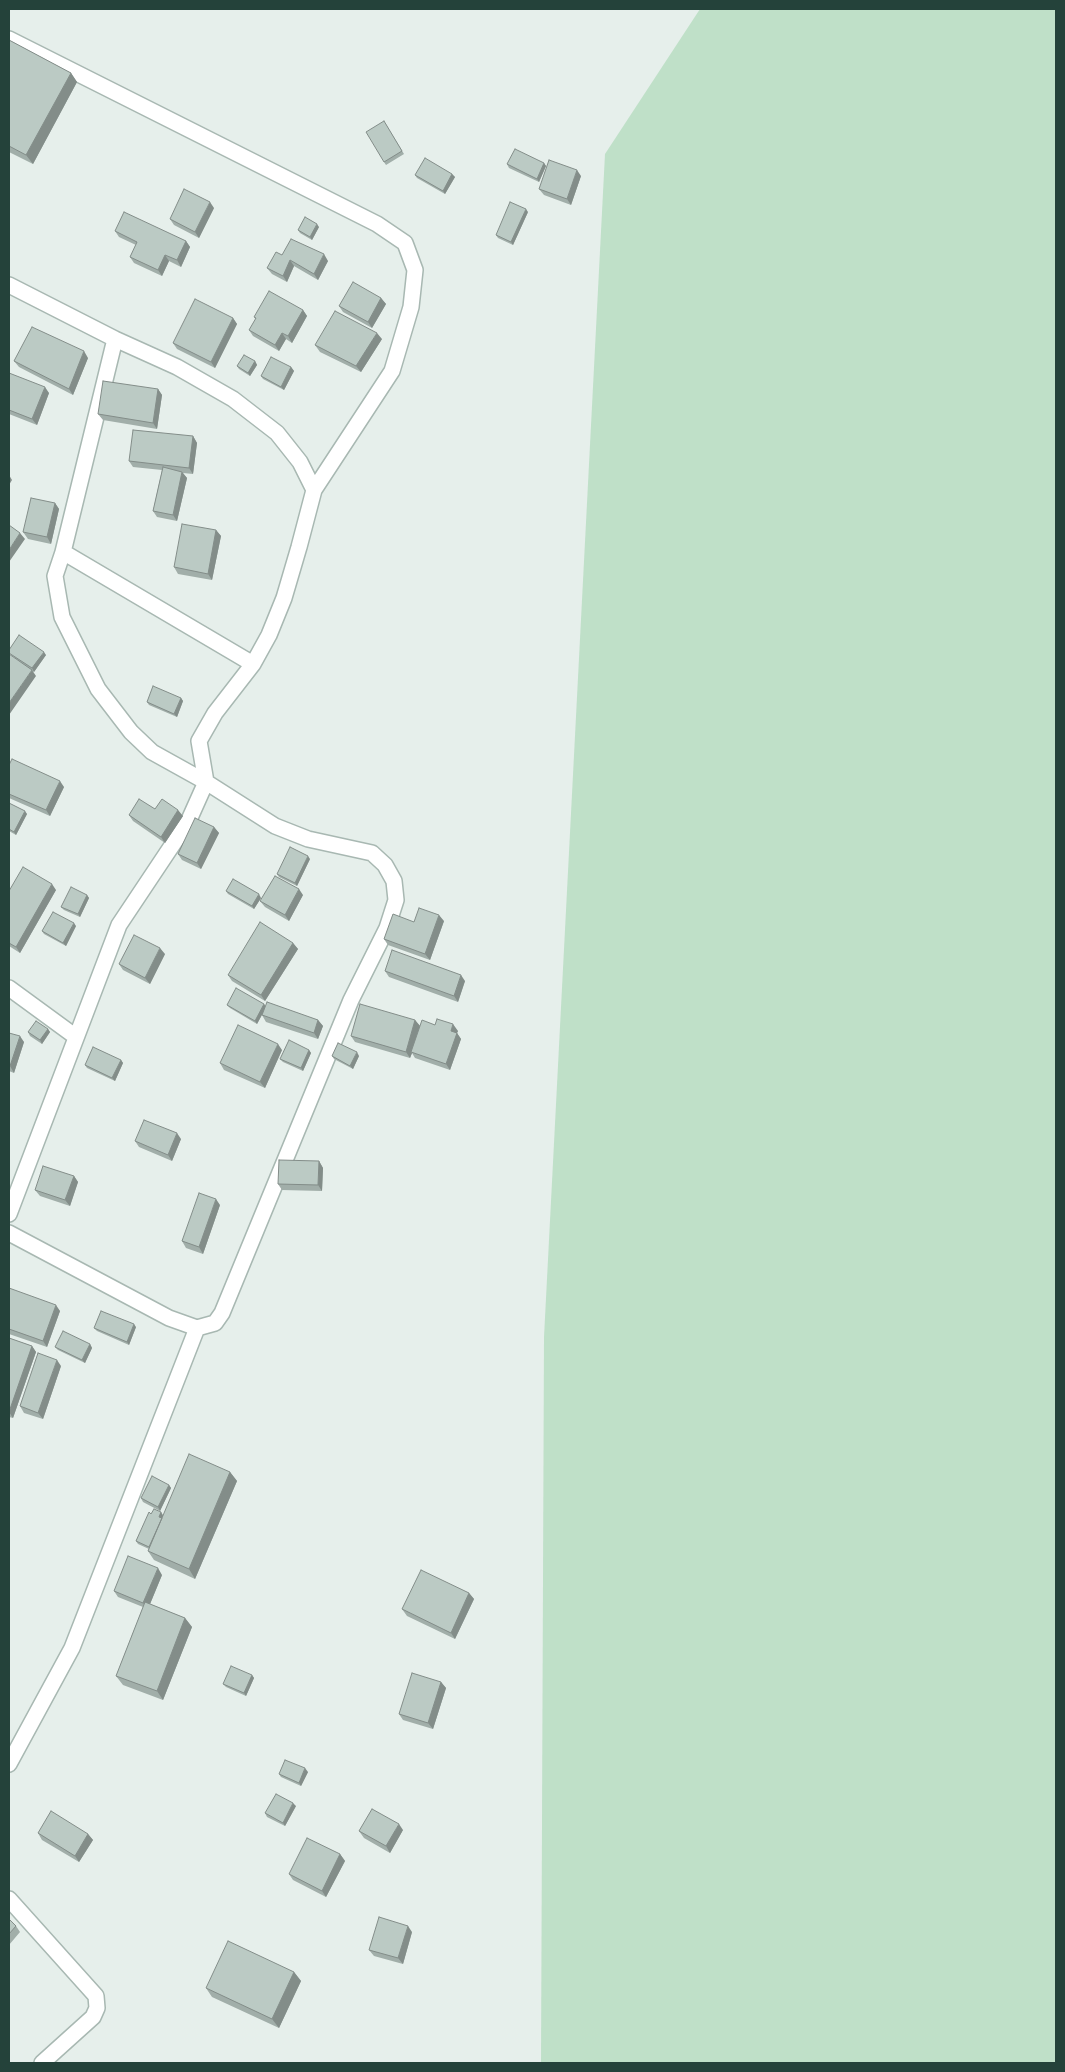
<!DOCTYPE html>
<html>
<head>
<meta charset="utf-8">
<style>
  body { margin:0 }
  #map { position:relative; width:1065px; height:2072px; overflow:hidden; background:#e6efeb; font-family:"Fira Sans",sans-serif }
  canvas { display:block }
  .frame { position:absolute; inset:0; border:10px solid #24423a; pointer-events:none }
</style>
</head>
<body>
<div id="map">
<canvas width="1065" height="2072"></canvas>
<div class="frame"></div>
</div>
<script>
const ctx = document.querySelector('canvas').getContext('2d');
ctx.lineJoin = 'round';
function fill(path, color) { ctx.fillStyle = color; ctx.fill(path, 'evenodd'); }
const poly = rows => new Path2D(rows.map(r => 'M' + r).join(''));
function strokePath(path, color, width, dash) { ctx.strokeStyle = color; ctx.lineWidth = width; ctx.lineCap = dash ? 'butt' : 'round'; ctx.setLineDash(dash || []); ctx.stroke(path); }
fill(poly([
  [700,9,1056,9,1056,2063,541,2063,544,1337,605,154]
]), '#bfe0c8');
const street = poly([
  [9,39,377,224,405,243,415,270,411,307,392,371,314,490],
  [9,285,115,339,177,367,233,399,277,433,300,462,314,490,299,547,284,598,269,635,253,664,215,713,199,741,206,782,189,820,119,925,9,1214],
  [115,339,63,552,253,664],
  [9,988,76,1037],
  [9,1233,169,1318,197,1328,215,1323,222,1313,351,1000,387,928,396,900,394,881,385,865,372,853,308,839,275,826,206,782,152,752,131,732,98,689,62,617,55,576,63,552],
  [9,1764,72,1648,197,1328],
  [9,1899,96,1996,97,2008,93,2017,42,2063]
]);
strokePath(street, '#a8b8b2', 18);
strokePath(street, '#fff', 15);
fill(poly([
  [9,40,71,73,77,82,33,164,9,152],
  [384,121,404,154,386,165,384,162],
  [544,163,546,166,539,182,509,168,507,164],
  [452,174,455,177,445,194,417,178,415,175],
  [581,176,571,205,544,195,539,189],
  [214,208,199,238,174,225,170,219],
  [528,212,513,245,498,238,496,235],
  [319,227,312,240,300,233,298,230],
  [115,231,186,241,190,247,181,267,169,261,162,276,134,263,130,257,136,245,119,237],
  [282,255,328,261,318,280,294,266,287,282,272,274,267,268],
  [381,298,386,304,372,328,343,312,339,306],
  [303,310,307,316,292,343,286,339,279,351,253,336,249,330,256,320,254,317],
  [233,318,237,324,215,368,177,349,173,343],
  [382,339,361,372,320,352,315,345],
  [88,358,73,395,19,367,14,361],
  [255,361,257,365,250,376,239,369,237,366],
  [291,367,294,371,284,390,263,379,261,376],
  [9,373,49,393,37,425,9,414],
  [158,389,162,395,157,429,103,420,98,414],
  [193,436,197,443,193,474,183,473,187,478,177,521,157,517,153,511,162,470,133,467,129,461],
  [55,503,59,509,51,544,28,539,23,532],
  [216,530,221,536,212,580,178,574,174,567],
  [9,650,46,655,34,672,25,666,36,676,9,653],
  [181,698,183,701,177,717,149,705,147,702],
  [9,765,64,787,50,816,9,798],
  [9,803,27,814,16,835,9,831],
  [155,809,183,816,165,843,133,821,129,815],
  [214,827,219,833,201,869,182,860,178,854],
  [310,859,297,886,279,877,277,874],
  [56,890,20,953,9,946,9,891],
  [226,891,261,898,254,909,228,894],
  [87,895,89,898,80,917,64,910,61,907],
  [303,895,289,921,265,907,260,901],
  [444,921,430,960,388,945,384,939,414,922],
  [76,926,66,946,44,934,42,931],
  [293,943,298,949,265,1001,232,981,228,975],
  [165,954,150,984,123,970,119,964],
  [385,971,465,981,458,1002,389,977],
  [264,1004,265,1006,318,1020,323,1026,318,1039,266,1022,262,1015,257,1024,230,1008,227,1005],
  [415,1020,420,1026,435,1025,458,1031,457,1033,461,1039,450,1070,415,1058,412,1053,410,1058,355,1042,351,1036],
  [48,1029,50,1032,42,1044,30,1036,28,1032],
  [9,1033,24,1042,14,1073,9,1071],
  [282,1050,265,1088,224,1070,220,1063],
  [309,1050,311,1053,303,1071,283,1062,280,1059],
  [332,1056,359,1056,353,1069,334,1059],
  [121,1060,123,1063,115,1081,87,1068,85,1065],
  [181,1139,172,1161,139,1147,135,1141],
  [319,1161,323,1168,322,1191,282,1190,278,1184],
  [74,1176,78,1182,70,1206,40,1196,35,1190],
  [220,1205,203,1254,186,1248,182,1241],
  [9,1288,60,1311,47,1347,9,1334],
  [136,1327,129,1345,97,1331,94,1328],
  [9,1338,32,1346,36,1352,13,1418,9,1417],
  [90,1344,92,1348,85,1363,58,1350,55,1347],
  [61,1366,43,1419,24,1413,20,1406],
  [230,1472,237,1481,195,1579,154,1560,148,1551,149,1549,138,1544,136,1541,151,1514,161,1512,163,1515],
  [169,1485,171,1488,160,1511,143,1502,141,1498],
  [162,1575,150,1604,185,1618,192,1627,163,1700,123,1685,116,1676,143,1607,118,1597,114,1591],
  [469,1593,474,1599,455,1639,407,1616,402,1609],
  [252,1675,254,1678,246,1696,226,1687,223,1684],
  [441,1682,446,1688,433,1729,403,1720,399,1714],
  [308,1772,301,1786,281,1777,279,1774],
  [296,1806,285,1826,267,1817,265,1813],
  [403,1830,390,1853,364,1838,359,1831],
  [38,1833,88,1834,93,1840,79,1862,42,1840],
  [340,1854,345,1861,326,1897,293,1880,289,1874],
  [9,1919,16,1926,20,1932,9,1945],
  [412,1932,403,1964,374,1956,369,1950],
  [294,1972,301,1981,279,2028,212,1997,206,1988]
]), '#a1aea9');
fill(poly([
  [71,73,77,82,33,164,26,155],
  [544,163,546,166,539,182,537,179],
  [577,170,581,176,571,205,567,199],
  [452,174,455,177,445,194,443,191],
  [210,202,214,208,199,238,195,232],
  [526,209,528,212,513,245,511,242],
  [317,224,319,227,312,240,310,237],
  [186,241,190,247,181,267,177,260],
  [324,254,328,261,318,280,314,274],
  [165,255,169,261,162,276,158,270],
  [290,260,294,266,287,282,283,276],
  [381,298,386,304,372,328,368,322],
  [303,310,307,316,292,343,288,336],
  [233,318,237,324,215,368,211,362],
  [282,333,286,339,279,351,275,345],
  [377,333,382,339,361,372,356,366],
  [84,351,88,358,73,395,69,389],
  [255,361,257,365,250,376,248,373],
  [291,367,294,371,284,390,281,387],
  [45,387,49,393,37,425,32,419],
  [158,389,162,395,157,429,153,423],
  [193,436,197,443,193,474,189,468],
  [182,472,187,478,177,521,173,515],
  [9,475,12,480,9,485],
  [55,503,59,509,51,544,47,537],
  [216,530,221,536,212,580,208,574],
  [20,533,25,539,9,562,9,550],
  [44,652,46,655,34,672,32,668],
  [32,670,36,676,9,715,9,703],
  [181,698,183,701,177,717,174,714],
  [60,781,64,787,50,816,46,810],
  [178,810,183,816,165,843,161,837],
  [25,811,27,814,16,835,14,832],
  [214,827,219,833,201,869,197,863],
  [308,856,310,859,297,886,295,883],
  [52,884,56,890,20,953,16,947],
  [299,889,303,895,289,921,285,915],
  [259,894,261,898,254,909,252,906],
  [87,895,89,898,80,917,78,914],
  [439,915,444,921,430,960,425,954],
  [74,923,76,926,66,946,63,943],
  [293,943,298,949,265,1001,261,995],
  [160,948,165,954,150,984,145,978],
  [461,975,465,981,458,1002,454,996],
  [264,1004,266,1007,257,1024,255,1021],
  [318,1020,323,1026,318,1039,314,1033],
  [415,1020,420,1026,411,1052,412,1053,410,1058,406,1052],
  [453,1024,458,1031,455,1037,451,1031],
  [48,1029,50,1032,42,1044,40,1040],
  [457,1033,461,1039,450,1070,446,1064],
  [20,1036,24,1042,14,1073,10,1066],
  [278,1044,282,1050,265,1088,260,1082],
  [309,1050,311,1053,303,1071,301,1068],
  [357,1052,359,1056,353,1069,350,1066],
  [121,1060,123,1063,115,1081,112,1078],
  [177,1133,181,1139,172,1161,168,1155],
  [319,1161,323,1168,322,1191,318,1185],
  [74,1176,78,1182,70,1206,65,1200],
  [216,1199,220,1205,203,1254,199,1247],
  [56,1305,60,1311,47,1347,43,1341],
  [134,1324,136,1327,129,1345,127,1342],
  [90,1344,92,1348,85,1363,82,1360],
  [32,1346,36,1352,13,1418,9,1412],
  [57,1360,61,1366,43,1419,38,1413],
  [230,1472,237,1481,195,1579,189,1569],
  [169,1485,171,1488,160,1511,158,1507],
  [161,1512,163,1516,161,1520,159,1517],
  [158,1568,162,1575,148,1609,143,1603],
  [469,1593,474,1599,455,1639,451,1633],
  [185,1618,192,1627,163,1700,157,1691],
  [252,1675,254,1678,246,1696,244,1693],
  [441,1682,446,1688,433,1729,428,1723],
  [305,1768,308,1772,301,1786,299,1783],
  [293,1803,296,1806,285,1826,283,1823],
  [399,1824,403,1830,390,1853,386,1846],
  [88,1834,93,1840,79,1862,75,1856],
  [340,1854,345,1861,326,1897,322,1891],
  [408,1926,412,1932,403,1964,398,1958],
  [294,1972,301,1981,279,2028,272,2019]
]), '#838d89');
const building = poly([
  [9,40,71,73,26,155,9,146,9,40],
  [384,121,402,151,384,162,366,132,384,121],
  [515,149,544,163,537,179,507,164,515,149],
  [425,158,452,174,443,191,415,175,425,158],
  [549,160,577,170,567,199,539,189,549,160],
  [184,189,210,202,195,232,170,219,184,189],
  [510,202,526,209,511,242,496,235,510,202],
  [124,212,186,241,177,260,165,255,158,270,130,257,137,242,115,231,124,212],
  [305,217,317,224,310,237,298,230,305,217],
  [291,239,324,254,314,274,290,260,283,276,267,268,276,252,282,255,291,239],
  [353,282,381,298,368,322,339,306,353,282],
  [269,291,303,310,288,336,282,333,275,345,249,330,256,318,254,317,269,291],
  [195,299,233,318,211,362,173,343,195,299],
  [335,311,377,333,356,366,315,345,335,311],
  [32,327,84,351,69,389,14,361,32,327],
  [244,355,255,361,248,373,237,366,244,355],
  [271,357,291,367,281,387,261,376,271,357],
  [9,373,45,387,32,419,9,410,9,373],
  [103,381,158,389,153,423,98,414,103,381],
  [133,430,193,436,189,468,129,461,133,430],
  [163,467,182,472,173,515,153,511,163,467],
  [31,498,55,503,47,537,23,532,31,498],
  [182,524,216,530,208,574,174,567,182,524],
  [9,525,20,533,9,550,9,525],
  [19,635,44,652,32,668,9,653,9,650,19,635],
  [9,654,32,670,9,703,9,654],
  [153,686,181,698,174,714,147,702,153,686],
  [12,759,60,781,46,810,9,794,9,765,12,759],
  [139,799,155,809,162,799,178,810,161,837,129,815,139,799],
  [9,803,25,811,14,832,9,829,9,803],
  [195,818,214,827,197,863,178,854,195,818],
  [290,847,308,856,295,883,277,874,290,847],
  [23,867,52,884,16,947,9,943,9,891,23,867],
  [275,876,299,889,285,915,260,901,275,876],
  [233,879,259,894,252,906,226,891,233,879],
  [71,887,87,895,78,914,61,907,71,887],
  [419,908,439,915,425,954,384,939,393,914,414,922,419,908],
  [53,912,74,923,63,943,42,931,53,912],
  [260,922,293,943,261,995,228,975,260,922],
  [134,935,160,948,145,978,119,964,134,935],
  [392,950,461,975,454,996,385,971,392,950],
  [236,988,264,1004,255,1021,227,1005,236,988],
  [267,1002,318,1020,314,1033,262,1015,267,1002],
  [360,1004,415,1020,406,1052,351,1036,360,1004],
  [437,1019,453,1024,451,1031,457,1033,446,1064,411,1052,422,1020,435,1025,437,1019],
  [36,1021,48,1029,40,1040,28,1032,36,1021],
  [238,1025,278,1044,260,1082,220,1063,238,1025],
  [9,1033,20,1036,10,1066,9,1066,9,1033],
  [289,1040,309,1050,301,1068,280,1059,289,1040],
  [338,1043,357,1052,350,1066,332,1056,338,1043],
  [93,1047,121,1060,112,1078,85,1065,93,1047],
  [144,1120,177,1133,168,1155,135,1141,144,1120],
  [279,1160,319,1161,318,1185,278,1184,279,1160],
  [43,1166,74,1176,65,1200,35,1190,43,1166],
  [199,1193,216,1199,199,1247,182,1241,199,1193],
  [9,1288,56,1305,43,1341,9,1329,9,1288],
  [101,1311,134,1324,127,1342,94,1328,101,1311],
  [63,1331,90,1344,82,1360,55,1347,63,1331],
  [9,1338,32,1346,9,1412,9,1338],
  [38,1353,57,1360,38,1413,20,1406,38,1353],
  [189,1454,230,1472,189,1569,148,1551,189,1454],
  [152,1476,169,1485,158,1507,141,1498,152,1476],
  [154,1509,161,1512,159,1517,162,1518,149,1547,136,1541,149,1512,151,1514,154,1509],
  [128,1556,158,1568,143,1603,114,1591,128,1556],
  [421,1570,469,1593,451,1633,402,1609,421,1570],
  [145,1602,185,1618,157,1691,116,1676,145,1602],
  [231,1666,252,1675,244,1693,223,1684,231,1666],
  [412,1673,441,1682,428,1723,399,1714,412,1673],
  [285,1760,305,1768,299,1783,279,1774,285,1760],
  [276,1794,293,1803,283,1823,265,1813,276,1794],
  [372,1809,399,1824,386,1846,359,1831,372,1809],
  [51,1811,88,1834,75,1856,38,1833,51,1811],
  [307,1838,340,1854,322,1891,289,1874,307,1838],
  [379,1917,408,1926,398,1958,369,1950,379,1917],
  [9,1919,16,1926,9,1934,9,1919],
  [228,1941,294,1972,272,2019,206,1988,228,1941]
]);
fill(building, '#bbcac4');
strokePath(building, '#838d89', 1);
</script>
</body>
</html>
